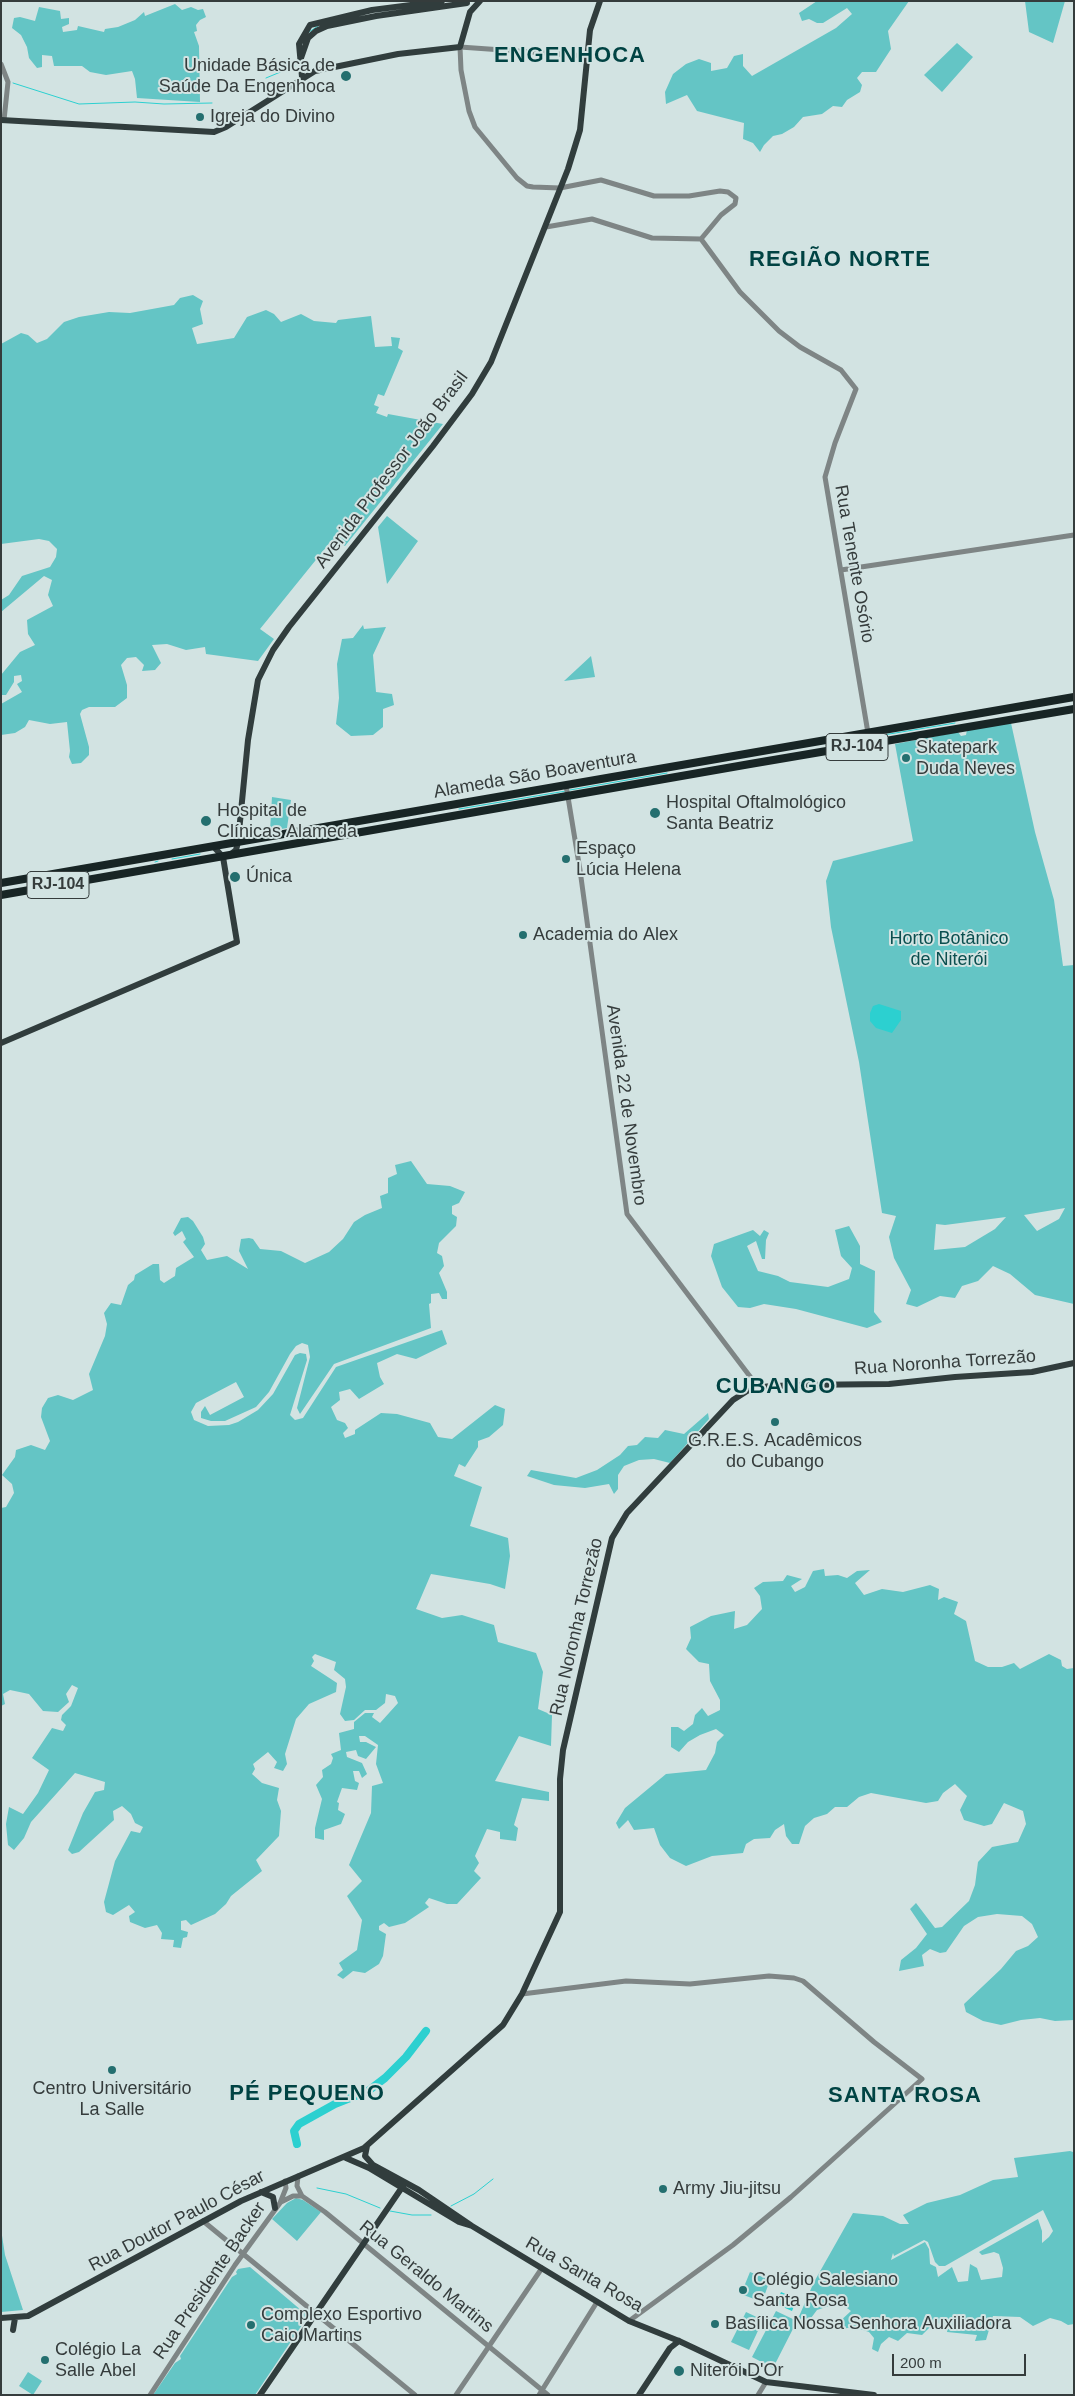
<!DOCTYPE html>
<html>
<head>
<meta charset="utf-8">
<style>
  body { margin:0 }
  #map { position:relative; width:1075px; height:2396px; overflow:hidden; background:#d2e3e2; font-family:Arial,sans-serif }
  canvas { display:block }
  .frame { position:absolute; inset:0; border:2px solid #353c3c; pointer-events:none }
  .scale { position:absolute; left:892px; top:2354px; width:134px; height:22px; box-sizing:border-box; border:2px solid #353c3c; border-top:0; padding-left:6px; font-size:15px; line-height:18px; white-space:nowrap; color:#353c3c; -webkit-text-stroke:4px #d2e3e2; paint-order:stroke }
</style>
</head>
<body>
<div id="map">
<canvas width="1075" height="2396"></canvas>
<div class="frame"></div>
<div class="scale">200 m</div>
</div>
<script>
const ctx = document.querySelector('canvas').getContext('2d');
ctx.lineJoin = 'round';
function fill(path, color) { ctx.fillStyle = color; ctx.fill(path, 'evenodd'); }
const poly = rows => new Path2D(rows.map(r => 'M' + r).join(''));
function strokePath(path, color, width, dash) { ctx.strokeStyle = color; ctx.lineWidth = width; ctx.lineCap = dash ? 'butt' : 'round'; ctx.setLineDash(dash || []); ctx.stroke(path); }
function drawText(font, color, halo, rows, align = 'center') {
  ctx.font = font + ' Arial,sans-serif'; ctx.lineWidth = 4; ctx.setLineDash([]); ctx.textBaseline = 'middle'; ctx.strokeStyle = halo; ctx.fillStyle = color; for (const [text, x, y, turn = 0] of rows) {
    ctx.save(); ctx.translate(x, y); ctx.rotate((+turn || 0) * Math.PI / 180); ctx.textAlign = isNaN(turn) ? turn : align; if (halo) ctx.strokeText(text, 0, 0); ctx.fillText(text, 0, 0); ctx.restore();
  }
}
fill(poly([
  [817,1,909,1,888,31,891,49,876,72,862,72,857,78,862,85,860,92,847,100,842,107,833,106,822,114,803,117,794,127,782,134,773,136,764,145,760,152,753,143,743,139,744,123,697,111,687,95,666,104,665,92,673,74,686,64,699,59,711,63,711,71,727,68,734,56,743,54,743,66,752,76,836,28,852,14,847,8,823,23,817,23,809,19,802,21,799,13],
  [1025,1,1065,1,1053,43,1029,32],
  [175,4,182,10,191,7,198,10,203,9,206,17,200,20,196,25,197,31,194,32,199,46,200,102,137,98,135,79,132,71,106,75,90,72,82,66,54,66,52,56,42,55,42,67,37,68,29,58,27,47,21,35,12,28,14,18,20,17,35,21,39,7,60,11,61,19,69,18,69,24,62,27,63,32,77,30,78,26,104,32,105,29,118,27,135,20,144,12,145,16],
  [957,43,973,57,942,92,924,75],
  [193,295,203,301,200,309,203,324,192,328,197,344,234,338,247,317,266,310,274,314,281,322,301,314,314,321,336,323,338,320,371,316,375,347,392,346,391,337,400,338,398,348,403,351,384,396,378,394,374,405,379,407,376,413,387,417,388,414,443,424,345,546,332,540,260,629,274,639,258,661,206,654,205,647,186,650,167,644,152,645,161,663,155,670,142,671,144,665,136,657,127,658,121,665,127,685,127,698,115,707,89,707,82,710,80,714,89,747,89,755,81,763,72,764,69,757,70,751,67,722,50,724,29,720,25,727,15,733,1,735,1,704,22,692,17,684,22,681,21,675,14,676,14,682,6,695,1,695,1,675,20,652,35,645,28,634,27,620,53,606,48,595,52,580,44,576,1,612,1,600,9,595,22,576,50,567,56,557,57,549,49,541,39,539,1,544,1,344,21,333,28,335,37,343,47,339,64,322,79,317,109,312,130,313,174,305,180,298],
  [387,516,418,541,387,584,378,527],
  [363,625,364,629,386,627,373,655,376,692,392,694,394,705,383,709,383,727,373,735,351,736,336,724,339,698,337,664,342,639,353,638],
  [591,656,595,677,564,681],
  [1011,723,1035,832,1054,900,1063,966,1074,965,1074,1304,1035,1295,1010,1274,993,1266,978,1281,962,1286,955,1298,940,1296,917,1307,906,1304,911,1290,894,1258,889,1237,896,1216,882,1213,859,1062,831,927,826,881,833,861,913,841,895,744,958,732,961,736,966,735,967,730],
  [1065,1208,1059,1219,1037,1231,1024,1215],
  [1006,1217,995,1229,965,1247,934,1250,936,1224,945,1225],
  [272,797,291,800,287,828,270,831],
  [411,1161,427,1184,450,1186,465,1192,459,1203,452,1206,452,1214,457,1217,456,1226,439,1243,437,1253,442,1256,444,1266,439,1273,447,1292,447,1299,442,1299,439,1293,431,1294,431,1303,429,1304,431,1328,334,1364,300,1414,297,1408,310,1357,308,1345,302,1343,296,1346,290,1354,269,1392,256,1407,225,1421,211,1421,201,1418,201,1412,205,1406,210,1415,244,1397,236,1382,196,1403,191,1412,194,1420,208,1426,229,1425,238,1422,258,1410,273,1394,295,1355,300,1353,306,1354,307,1360,290,1415,295,1420,303,1418,336,1367,442,1330,447,1344,416,1359,397,1354,377,1363,380,1377,384,1384,359,1399,350,1389,339,1392,340,1400,331,1407,337,1420,345,1423,348,1428,343,1433,345,1438,355,1434,355,1430,381,1413,397,1414,430,1423,438,1437,452,1439,495,1405,505,1409,503,1425,489,1437,478,1441,478,1447,465,1467,459,1464,454,1476,482,1487,470,1526,508,1538,510,1556,505,1589,490,1584,431,1574,416,1609,442,1618,462,1615,494,1625,498,1642,536,1653,543,1672,538,1709,552,1715,551,1746,519,1736,495,1781,549,1792,549,1801,522,1798,514,1825,518,1828,516,1841,500,1839,500,1832,487,1829,475,1856,479,1863,474,1871,481,1878,457,1904,447,1904,429,1898,425,1903,429,1907,405,1923,389,1927,384,1923,379,1926,379,1930,386,1934,383,1956,379,1964,365,1973,353,1971,343,1979,337,1975,343,1970,339,1963,357,1950,362,1920,347,1896,362,1881,349,1865,371,1813,372,1786,383,1783,376,1764,378,1745,365,1736,359,1736,360,1742,366,1742,376,1747,366,1759,358,1756,356,1750,346,1752,347,1757,362,1763,367,1774,362,1778,359,1771,353,1771,355,1781,359,1783,357,1790,342,1788,337,1802,339,1803,338,1810,345,1814,341,1824,324,1830,324,1840,315,1838,315,1828,322,1799,316,1785,323,1777,322,1770,331,1764,333,1758,331,1754,341,1750,339,1733,354,1729,354,1722,365,1713,374,1713,372,1717,380,1723,398,1703,395,1696,386,1694,385,1703,376,1710,365,1710,354,1720,345,1721,340,1714,346,1687,345,1679,334,1670,336,1662,315,1654,312,1657,314,1661,311,1666,337,1683,336,1692,309,1704,296,1719,285,1754,287,1764,283,1771,274,1768,277,1762,268,1752,253,1764,255,1769,252,1774,262,1783,279,1788,277,1800,281,1811,279,1836,256,1860,262,1871,231,1896,226,1904,215,1914,191,1925,186,1920,181,1921,181,1930,188,1932,187,1937,183,1938,181,1948,173,1947,174,1940,161,1939,162,1933,157,1925,145,1928,130,1922,129,1916,135,1912,129,1905,113,1915,106,1912,104,1902,115,1861,131,1831,140,1833,143,1827,135,1823,131,1814,122,1806,113,1811,114,1820,79,1852,72,1854,68,1850,83,1813,95,1792,104,1790,105,1782,75,1773,31,1822,24,1838,14,1850,8,1845,6,1824,9,1807,23,1814,38,1793,49,1770,32,1758,52,1728,63,1731,66,1725,61,1720,62,1715,71,1706,78,1688,72,1685,66,1694,69,1702,58,1712,43,1711,29,1694,10,1690,3,1694,5,1704,1,1706,1,1508,6,1507,14,1493,12,1484,2,1475,15,1457,16,1450,31,1445,45,1450,50,1441,41,1417,42,1408,48,1398,58,1395,73,1400,93,1390,89,1374,105,1336,107,1324,104,1313,111,1303,121,1305,128,1285,134,1280,135,1275,153,1264,159,1264,160,1280,164,1283,175,1276,176,1268,194,1257,183,1242,186,1239,182,1231,175,1236,173,1233,181,1218,188,1217,193,1221,203,1237,205,1244,201,1250,207,1260,227,1256,248,1269,239,1251,241,1239,249,1238,253,1239,260,1249,281,1251,305,1263,329,1252,343,1239,354,1222,365,1215,382,1208,380,1196,388,1193,388,1178,397,1174,395,1165],
  [849,1226,860,1246,860,1264,875,1271,874,1312,882,1322,867,1328,796,1309,764,1304,750,1308,738,1307,722,1287,711,1256,714,1244,753,1230,760,1236,764,1230,769,1233,766,1240,765,1259,762,1259,756,1241,747,1246,758,1271,778,1276,790,1282,828,1287,849,1279,852,1268,841,1256,835,1230],
  [708,1413,709,1419,670,1463,654,1459,639,1460,624,1466,618,1475,618,1489,614,1494,609,1484,585,1488,554,1485,527,1476,531,1470,576,1478,597,1470,620,1455,628,1446,637,1445,645,1437,658,1438,665,1430,684,1434],
  [824,1569,825,1576,838,1575,847,1578,857,1571,870,1570,855,1583,864,1595,882,1589,903,1592,930,1585,939,1589,938,1600,944,1597,958,1602,954,1614,966,1621,975,1661,988,1667,1002,1667,1014,1663,1020,1669,1049,1654,1061,1660,1062,1666,1067,1669,1074,1668,1074,2020,1055,2021,1040,2018,1021,2020,1001,2025,983,2021,966,2012,964,2004,1001,1969,1016,1951,1028,1946,1038,1937,1032,1924,1022,1916,997,1914,978,1917,964,1926,946,1952,940,1953,930,1949,922,1955,924,1966,899,1971,901,1960,916,1948,927,1934,910,1909,916,1903,935,1928,942,1927,969,1901,975,1885,978,1862,992,1847,1018,1842,1026,1824,1023,1811,1004,1803,992,1824,984,1826,964,1820,960,1810,967,1796,955,1784,943,1793,938,1801,926,1803,871,1793,859,1797,847,1807,835,1807,827,1814,814,1818,805,1826,799,1844,792,1844,786,1836,784,1824,775,1830,770,1838,754,1839,746,1844,743,1853,712,1856,686,1866,670,1858,660,1845,654,1828,634,1830,628,1820,619,1829,616,1823,625,1808,666,1774,706,1770,715,1753,717,1742,724,1735,716,1729,700,1735,688,1742,679,1752,671,1747,671,1727,678,1727,684,1731,693,1724,695,1715,702,1708,708,1716,720,1710,720,1700,710,1681,709,1664,699,1662,686,1649,691,1638,690,1627,711,1616,735,1611,734,1629,747,1625,762,1609,760,1596,754,1588,763,1582,783,1581,787,1575,802,1579,791,1586,795,1592,805,1587,813,1571],
  [1070,2151,1073,2152,1074,2157,1074,2324,1068,2325,1061,2321,1050,2318,1033,2326,1020,2317,993,2316,986,2340,975,2341,977,2335,947,2332,948,2324,934,2323,922,2335,907,2333,898,2341,889,2337,881,2344,878,2352,872,2349,874,2338,869,2332,854,2327,841,2329,837,2324,851,2311,843,2305,832,2305,817,2310,808,2322,797,2321,773,2368,752,2357,776,2311,797,2321,814,2282,853,2213,883,2216,900,2224,909,2224,903,2215,927,2203,960,2195,993,2180,1018,2177,1014,2158],
  [1043,2210,1053,2231,1049,2237,1042,2243,1042,2231,1038,2219,979,2252,982,2255,994,2252,999,2254,1003,2268,1002,2277,981,2280,977,2268,970,2264,968,2281,958,2282,952,2267,938,2277,936,2267,930,2264,929,2249,925,2242,891,2260,893,2253,894,2256,924,2240,928,2242,935,2262,939,2266,945,2266],
  [296,2198,303,2200,321,2212,297,2241,272,2219,287,2203],
  [1,2229,5,2255,23,2310,1,2312],
  [250,2267,308,2316,255,2395,153,2395,175,2363,181,2359,180,2356,232,2277,237,2274,236,2272,238,2269],
  [750,2272,770,2280,762,2302,741,2294],
  [746,2312,763,2320,749,2350,731,2342],
  [28,2372,42,2381,33,2395,19,2386]
]), '#64c5c5');
fill(poly([
  [879,1004,901,1011,901,1020,892,1033,876,1028,870,1021,870,1013,873,1006],
  [781,2292,797,2299,792,2311,776,2304]
]), '#2cd0d0');
strokePath(poly([
  [309,32,318,26],
  [266,78,295,66],
  [13,83,79,104,135,102,164,104,212,103],
  [830,744,955,723],
  [570,790,667,773],
  [459,809,566,791],
  [172,859,200,854],
  [155,862,158,861],
  [317,2188,346,2194,380,2208],
  [451,2206,474,2194,493,2179],
  [390,2211,412,2215,431,2215]
]), '#2cd0d0', 1);
strokePath(poly([
  [297,2144,294,2131,299,2124,335,2104,368,2091,385,2078,406,2057,426,2031]
]), '#2cd0d0', 8);
strokePath(poly([
  [587,56,460,47,461,70,469,111,475,127,517,178,527,186,533,187,560,188,601,180,654,196,689,196,720,191,728,192,736,198,735,204,721,215,701,239],
  [1,64,8,82,4,120],
  [546,227,592,219,652,238,701,239],
  [701,239,740,292,779,331,800,347,841,370,856,389,835,443,825,477,868,733],
  [841,570,1074,535],
  [566,785,580,870,627,1214,758,1387],
  [522,1994,626,1981,690,1984,769,1976,794,1978,803,1981,874,2042,922,2079,791,2197,733,2245,629,2321],
  [298,2176,297,2186,302,2196,325,2212,548,2395],
  [281,2202,293,2196,302,2196],
  [203,2221,415,2395],
  [150,2395,235,2265,280,2203,286,2188,285,2181],
  [456,2395,542,2268],
  [539,2395,597,2302],
  [758,2395,766,2382]
]), '#7e8585', 5);
strokePath(poly([
  [301,58,308,38,316,31,327,26,376,16,467,3],
  [302,77,299,44,310,25,372,10,442,1],
  [1,120,214,132,226,127,315,71,398,54,460,47,470,12,480,1],
  [231,854,236,850,238,842,248,740,258,680,273,650,289,627,433,446,472,394,491,362,568,169,580,130,590,30,600,1],
  [1,1043,237,942,223,857,213,846],
  [367,2146,365,2156,373,2165,419,2190,472,2226,629,2321,679,2341,766,2382,874,2395],
  [346,2158,369,2168,459,2222,472,2226],
  [261,2192,273,2197,275,2208],
  [1,2318,28,2316,241,2201,364,2148,503,2025,522,1994,560,1912,560,1779,563,1750,612,1538,627,1513,733,1400,747,1391,758,1387,795,1385,889,1384,955,1377,1032,1372,1074,1363],
  [13,2330,15,2318],
  [260,2395,405,2183],
  [639,2395,670,2348,679,2341]
]), '#313d3d', 6);
strokePath(poly([
  [1,883,1074,697],
  [1,895,750,764,1074,709]
]), '#182525', 8);
for (const [x, y, r, color] of [
  [346,76,6,"#246f6f"],
  [200,117,5,"#246f6f"],
  [906,758,5,"#246f6f"],
  [655,813,6,"#246f6f"],
  [206,821,6,"#246f6f"],
  [566,859,5,"#246f6f"],
  [235,877,6,"#246f6f"],
  [523,935,5,"#246f6f"],
  [775,1422,5,"#246f6f"],
  [112,2070,5,"#246f6f"],
  [663,2189,5,"#246f6f"],
  [743,2290,5,"#246f6f"],
  [715,2324,5,"#246f6f"],
  [251,2325,5,"#246f6f"],
  [45,2360,5,"#246f6f"],
  [679,2371,6,"#246f6f"]
]) { const dot = new Path2D(); dot.arc(x, y, r, 0, 2 * Math.PI); ctx.fillStyle = color; ctx.fill(dot); strokePath(dot, '#d2e3e2', 2); }
for (const [x, y, w] of [
  [857,747,62],
  [58,885,62]
]) { const box = new Path2D(); box.roundRect(x - w / 2, y - 13.5, w, 27, 4); ctx.fillStyle = '#d2e3e2'; ctx.fill(box); strokePath(box, '#353c3c', 1); }
drawText('bold 16px', '#353c3c', null, [
  ["RJ-104",857,747],
  ["RJ-104",58,885]
]);
drawText('18px', '#353c3c', '#d2e3e2', [
  ["Unidade Básica de",335,66,"right"],
  ["Saúde Da Engenhoca",335,87,"right"],
  ["Igreja do Divino",210,117],
  ["Skatepark",916,748],
  ["Duda Neves",916,769],
  ["Hospital Oftalmológico",666,803],
  ["Santa Beatriz",666,824],
  ["Hospital de",217,811],
  ["Clínicas Alameda",217,832],
  ["Espaço",576,849],
  ["Lúcia Helena",576,870],
  ["Única",246,877],
  ["Academia do Alex",533,935],
  ["G.R.E.S. Acadêmicos",775,1441,"center"],
  ["do Cubango",775,1462,"center"],
  ["Centro Universitário",112,2089,"center"],
  ["La Salle",112,2110,"center"],
  ["Army Jiu-jitsu",673,2189],
  ["Colégio Salesiano",753,2280],
  ["Santa Rosa",753,2301],
  ["Complexo Esportivo",261,2315],
  ["Caio Martins",261,2336],
  ["Basílica Nossa Senhora Auxiliadora",725,2324],
  ["Colégio La",55,2350],
  ["Salle Abel",55,2371],
  ["Niterói D'Or",690,2371]
], 'left');
drawText('18px', '#353c3c', '#d2e3e2', [
  ["Avenida Professor João Brasil",392,470,-53],
  ["Rua Tenente Osório",854,564,80],
  ["Alameda São Boaventura",535,775,-10],
  ["Avenida 22 de Novembro",626,1105,82],
  ["Rua Noronha Torrezão",945,1363,-4],
  ["Rua Noronha Torrezão",577,1627,-77],
  ["Rua Doutor Paulo César",177,2221,-28],
  ["Rua Santa Rosa",584,2275,30],
  ["Rua Geraldo Martins",426,2277,39],
  ["Rua Presidente Backer",210,2281,-56]
]);
drawText('18px', '#0b4f4f', '#d2e3e2', [
  ["Horto Botânico",949,939],
  ["de Niterói",949,960]
]);
ctx.letterSpacing = '1px';
drawText('bold 22px', '#004343', '#d2e3e2', [
  ["ENGENHOCA",570,56],
  ["REGIÃO NORTE",840,260],
  ["CUBANGO",776,1387],
  ["PÉ PEQUENO",307,2094],
  ["SANTA ROSA",905,2096]
]);
ctx.letterSpacing = '0px';
</script>
</body>
</html>
